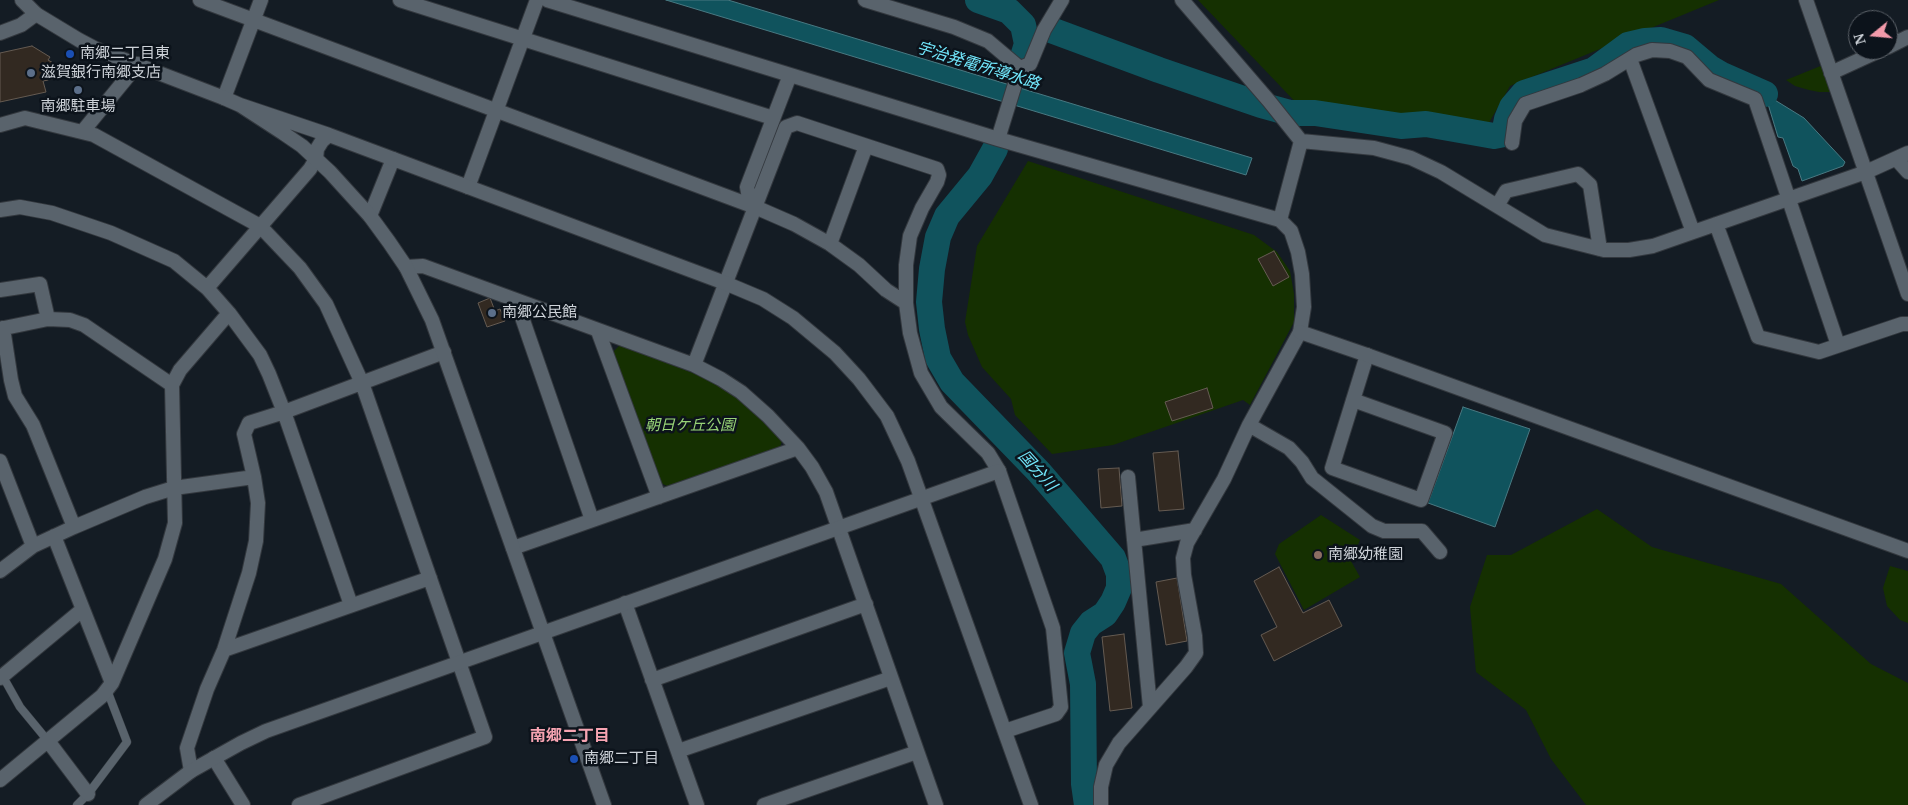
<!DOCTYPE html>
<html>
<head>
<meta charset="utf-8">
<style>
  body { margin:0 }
  #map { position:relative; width:1908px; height:805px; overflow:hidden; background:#141c24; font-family:"Noto Serif",serif }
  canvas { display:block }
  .north { position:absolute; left:1848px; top:10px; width:50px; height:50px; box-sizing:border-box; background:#0c131b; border:1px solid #5a6067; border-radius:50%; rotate:253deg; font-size:14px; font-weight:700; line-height:20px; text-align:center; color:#ced3d9 }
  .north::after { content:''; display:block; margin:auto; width:18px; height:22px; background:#f39aaa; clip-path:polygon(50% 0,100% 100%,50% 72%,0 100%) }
</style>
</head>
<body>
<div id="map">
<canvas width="1908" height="805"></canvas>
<div class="north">N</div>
</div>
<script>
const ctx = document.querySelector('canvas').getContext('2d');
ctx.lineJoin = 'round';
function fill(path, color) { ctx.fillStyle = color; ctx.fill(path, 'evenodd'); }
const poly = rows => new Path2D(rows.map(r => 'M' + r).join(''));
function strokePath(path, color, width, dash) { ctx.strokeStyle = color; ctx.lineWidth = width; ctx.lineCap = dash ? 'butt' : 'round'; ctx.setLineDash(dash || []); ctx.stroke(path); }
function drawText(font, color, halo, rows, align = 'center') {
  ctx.font = font + ' "Noto Serif","Noto Sans JP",serif'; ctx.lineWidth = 5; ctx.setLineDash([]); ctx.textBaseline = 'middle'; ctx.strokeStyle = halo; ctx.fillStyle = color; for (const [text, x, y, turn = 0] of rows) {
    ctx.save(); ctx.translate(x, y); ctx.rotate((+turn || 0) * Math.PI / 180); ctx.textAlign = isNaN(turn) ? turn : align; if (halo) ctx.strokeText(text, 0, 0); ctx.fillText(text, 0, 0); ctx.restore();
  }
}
fill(poly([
  [1198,0,1719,0,1510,86,1482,135,1303,110],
  [1823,65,1832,92,1819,92,1809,90,1795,86,1786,80],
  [1028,161,1254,235,1277,252,1290,271,1294,294,1294,322,1250,405,1243,400,1113,445,1052,454,1015,415,1011,399,982,367,968,335,965,322,977,246],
  [620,345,703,377,730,392,784,436,780,447,667,486,659,482,612,353],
  [1597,509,1652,547,1781,584,1871,664,1908,683,1908,805,1586,805,1551,759,1526,710,1476,672,1470,607,1487,555,1511,555],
  [1321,515,1360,540,1351,561,1360,577,1304,610,1275,554,1279,544],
  [1890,566,1908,571,1908,623,1900,620,1887,606,1883,588]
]), '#153001');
const water = poly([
  [666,0,728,0,1252,158,1246,175,666,0],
  [1765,94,1804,118,1845,162,1843,166,1802,181,1798,169,1793,166,1783,138,1778,137,1765,94],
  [1463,407,1530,429,1495,527,1428,503,1463,407]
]);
fill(water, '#10535d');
strokePath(water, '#497982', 1);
strokePath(poly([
  [978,0,1009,11,1023,25,1027,44,1022,60],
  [1051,30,1159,70,1261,105,1290,113,1315,113,1401,126,1426,124,1494,136,1504,134,1507,119,1512,107,1524,93,1594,70,1628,45,1645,41,1661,40,1685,47,1710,68,1722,75,1765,94],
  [995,149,980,176,947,216,938,237,932,269,929,302,932,329,938,358,952,382,1039,472,1113,558,1119,574,1119,588,1113,602,1105,614,1091,623,1083,633,1077,653,1083,684,1084,784,1087,805]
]), '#10535d', 26);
const building = poly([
  [32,46,50,57,48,60,64,69,59,78,43,81,46,92,0,102,0,53,32,46],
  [1274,251,1289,277,1273,286,1258,259,1274,251],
  [490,298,495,311,500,309,505,321,487,327,478,303,490,298],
  [1207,388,1213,408,1172,421,1165,402,1207,388],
  [1178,451,1184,509,1159,511,1153,453,1178,451],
  [1119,468,1122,506,1101,508,1098,469,1119,468],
  [1279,567,1303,613,1329,600,1342,626,1274,661,1261,635,1277,627,1254,581,1279,567],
  [1177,578,1187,641,1166,645,1156,582,1177,578],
  [1124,634,1132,708,1110,711,1102,637,1124,634]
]);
fill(building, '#322921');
strokePath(building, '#655b52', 1);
const service = poly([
  [2,675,20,707,48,741],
  [77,805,88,794,127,742,107,690]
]);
const minor = poly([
  [200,0,755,207,794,224,830,244,859,265,886,290,906,303],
  [400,0,773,118],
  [547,0,998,139,1280,220,1291,231,1298,252,1302,274,1304,307,1300,332,1249,425,1224,479,1187,543,1183,558,1184,575,1195,636,1196,653,1186,667,1119,743,1106,765,1101,787,1101,805],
  [865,0,954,27,988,41,1020,68],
  [1182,0,1269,101,1301,141],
  [1806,0,1908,294],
  [0,33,21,25,36,14],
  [1888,47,1908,37],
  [1630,59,1693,232],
  [1831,73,1881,50],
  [224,98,261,0],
  [0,125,25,118,94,135,260,226,300,268,326,304,362,383,485,737,299,805],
  [83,131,138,64],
  [998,139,1020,68,1030,64,1044,30,1062,0],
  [1512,143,1515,121,1525,104,1581,85,1605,74,1636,55,1652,50,1670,51,1687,57,1709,80,1755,99,1838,345],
  [1899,162,1908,172],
  [468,187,537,0],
  [1497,206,1506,191,1578,174,1590,185,1600,249],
  [755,207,749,198,747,187,790,75],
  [0,210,20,207,52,213,111,233,174,261,207,288,229,313,260,355,269,374,284,412,351,605],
  [370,216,393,159],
  [1280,220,1301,141,1374,148,1411,158,1441,172,1545,235,1604,250,1629,250,1653,246,1866,172,1908,153],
  [1716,224,1758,337,1819,352,1902,324,1908,324],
  [830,244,866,146],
  [406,267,423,266,694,365,721,379,741,392,768,416,798,448,812,467,826,492,936,805],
  [207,288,310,169,316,159],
  [0,290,40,284,48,319],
  [516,300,592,520],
  [3,328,11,380,15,396,33,425,74,527],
  [0,329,48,319,70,320,84,325,172,385],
  [598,331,659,497],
  [694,365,786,127,797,123,937,169,939,175,937,182,922,208,910,236,906,265,906,303,910,333,921,373,941,407,988,453,999,471,1053,628,1061,707,1056,714,1005,731],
  [1353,400,1445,433,1421,500,1332,468,1367,355],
  [1249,425,1289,448,1302,462,1312,478,1372,526,1384,531,1422,531,1440,552],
  [0,461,33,546],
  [1128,477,1150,707],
  [54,536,112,683],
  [1134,540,1195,530],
  [513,548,798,448],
  [0,571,33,546,74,527,145,497,174,488,254,477],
  [625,603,697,805],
  [224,650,430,578],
  [0,678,82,610],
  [652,680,866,604],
  [48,741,88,794],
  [678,751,891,678],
  [214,758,243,805],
  [191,771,187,748,207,689,224,650,249,573,256,541,258,503,254,477,244,434,249,423,284,412,444,352],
  [0,780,102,696,112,683,165,559,175,523,172,385,180,370,229,313],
  [764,805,917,752]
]);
const tertiary = poly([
  [22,0,36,14,79,40,96,49,224,98,240,105,283,133,302,146,330,172,370,216,389,242,406,267,432,320,604,805],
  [240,105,329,135,725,283,763,299,793,318,835,353,859,379,887,416,908,461,1031,805],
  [316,159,317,149,322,141,329,135],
  [1300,332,1367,355,1908,551],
  [146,805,191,771,241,743,266,731,999,471]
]);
strokePath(service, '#33383e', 9);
strokePath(minor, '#33383e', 16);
strokePath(tertiary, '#33383e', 16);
strokePath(service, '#59636c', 8);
strokePath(minor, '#59636c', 14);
strokePath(tertiary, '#59636c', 14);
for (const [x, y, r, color] of [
  [70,54,5,"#1a4fb4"],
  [31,73,5,"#5c6f8a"],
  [78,90,5,"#5c6f8a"],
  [492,313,5,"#5c6f8a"],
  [1318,555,5,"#8d6e63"],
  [574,759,5,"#1a4fb4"]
]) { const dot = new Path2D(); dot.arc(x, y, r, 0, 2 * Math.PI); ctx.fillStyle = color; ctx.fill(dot); strokePath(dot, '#0c131b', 2); }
drawText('15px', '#ced3d9', '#0c131b', [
  ["南郷二丁目東",80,54],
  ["滋賀銀行南郷支店",41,73],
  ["南郷駐車場",78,107,"center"],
  ["南郷公民館",502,313],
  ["南郷幼稚園",1328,555],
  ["南郷二丁目",584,759]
], 'left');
drawText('italic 15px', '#98d477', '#0c131b', [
  ["朝日ケ丘公園",690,426]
]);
drawText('italic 16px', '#72e8fd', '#0c131b', [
  ["宇治発電所導水路",978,66,17],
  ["国分川",1037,471,48]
]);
drawText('bold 16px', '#f7a4b2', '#0c131b', [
  ["南郷二丁目",570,736]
]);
</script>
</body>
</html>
